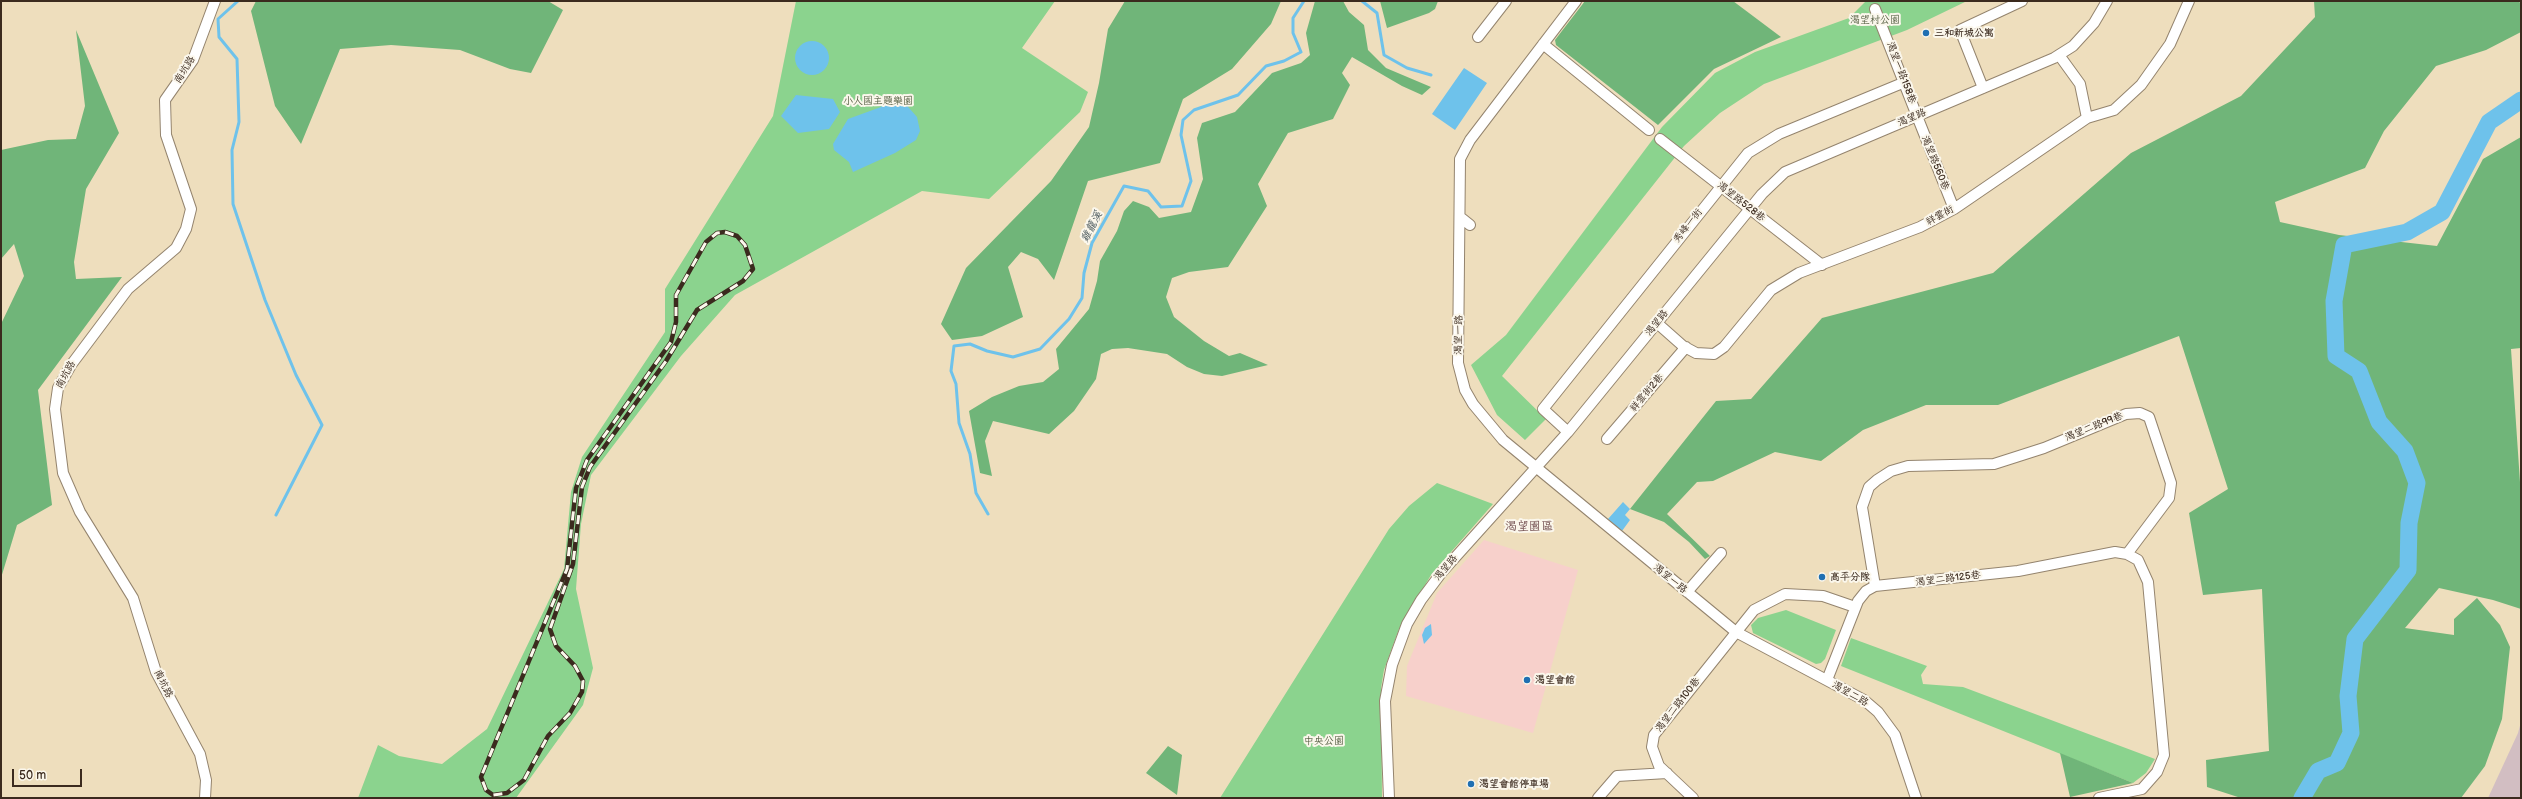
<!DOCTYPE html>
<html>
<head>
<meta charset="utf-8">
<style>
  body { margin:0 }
  #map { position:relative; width:2522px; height:799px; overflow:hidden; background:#eedebd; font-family:"Balsamiq Sans",sans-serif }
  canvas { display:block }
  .frame { position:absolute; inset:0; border:2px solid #3b2a1e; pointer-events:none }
  .scale { position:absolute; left:12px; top:769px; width:70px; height:18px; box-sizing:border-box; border:2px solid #3b2a1e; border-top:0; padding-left:5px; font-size:12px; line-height:14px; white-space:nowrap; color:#3b2a1e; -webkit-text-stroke:3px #fbf7ec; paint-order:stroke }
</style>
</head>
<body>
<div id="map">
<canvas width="2522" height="799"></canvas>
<div class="frame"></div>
<div class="scale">50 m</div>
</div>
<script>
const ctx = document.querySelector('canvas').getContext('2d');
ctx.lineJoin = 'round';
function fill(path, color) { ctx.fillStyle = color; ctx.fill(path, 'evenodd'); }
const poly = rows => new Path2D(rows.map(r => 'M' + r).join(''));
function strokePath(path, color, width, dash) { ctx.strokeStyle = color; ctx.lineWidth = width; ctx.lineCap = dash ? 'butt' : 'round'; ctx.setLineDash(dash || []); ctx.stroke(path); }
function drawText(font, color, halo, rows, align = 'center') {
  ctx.font = font + ' "Balsamiq Sans","LXGW WenKai TC",sans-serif'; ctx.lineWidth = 4; ctx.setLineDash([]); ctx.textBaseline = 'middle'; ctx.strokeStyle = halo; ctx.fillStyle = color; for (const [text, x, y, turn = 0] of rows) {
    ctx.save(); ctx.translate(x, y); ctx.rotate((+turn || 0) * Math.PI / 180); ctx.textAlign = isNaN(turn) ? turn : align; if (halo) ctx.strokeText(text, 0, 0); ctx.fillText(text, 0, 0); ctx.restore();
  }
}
fill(poly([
  [1484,540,1578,570,1533,733,1406,696,1407,666,1437,593]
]), '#f7d0cb');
fill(poly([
  [2521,722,2521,798,2488,798,2518,733]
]), '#d2bec2');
fill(poly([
  [796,1,1055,1,1022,48,1088,92,1080,112,989,199,922,191,735,295,681,356,591,475,581,524,576,589,593,668,583,705,516,798,358,798,378,745,399,756,442,764,487,729,564,569,571,492,582,457,665,332,665,289,773,116],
  [1866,1,1967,1,1907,30,1764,84,1720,113,1684,146,1502,376,1546,419,1525,440,1497,415,1471,365,1506,335,1662,127,1715,73,1755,52,1849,18],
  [1437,483,1493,504,1431,575,1399,629,1384,670,1381,688,1382,798,1220,798,1389,529,1409,506],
  [1786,610,1836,630,1825,659,1821,663,1816,664,1753,633,1751,625,1758,618],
  [1851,638,1927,666,1921,675,1923,684,1963,687,2155,759,2146,773,2133,783,1841,666]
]), '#8bd38e');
fill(poly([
  [256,1,548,1,563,10,531,73,510,69,460,50,391,45,340,49,301,144,275,106,251,11],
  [1125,1,1281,1,1271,24,1232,69,1183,99,1160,163,1088,181,1054,280,1038,259,1021,252,1008,267,1023,317,982,336,952,340,941,324,966,268,1051,181,1089,127,1099,83,1108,29],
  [1315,1,1343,1,1349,12,1364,25,1368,50,1386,68,1431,87,1422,95,1402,86,1352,57,1342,73,1350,85,1333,119,1288,133,1258,184,1267,206,1228,267,1189,272,1172,278,1166,297,1174,317,1204,341,1229,356,1240,353,1268,365,1222,376,1204,374,1187,367,1167,354,1128,348,1112,349,1101,354,1096,379,1074,411,1049,434,993,421,985,441,992,476,980,473,969,411,992,397,1019,386,1043,382,1059,369,1056,349,1089,309,1097,281,1100,261,1117,231,1124,211,1133,201,1149,207,1159,218,1191,212,1203,179,1197,138,1202,123,1235,112,1272,73,1301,63,1310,55,1306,33],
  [1380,1,1438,1,1435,9,1429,13,1387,28],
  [1585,1,1733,1,1781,37,1714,69,1658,125,1556,45,1555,40],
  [2314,1,2519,1,2521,5,2521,32,2486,50,2436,66,2384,131,2365,168,2275,202,2280,222,2339,235,2437,246,2483,159,2521,137,2521,348,2511,349,2521,497,2521,609,2493,600,2439,588,2405,628,2454,635,2454,619,2477,598,2500,625,2510,647,2502,719,2485,766,2461,798,2241,798,2207,787,2206,760,2269,751,2262,589,2203,595,2189,513,2228,489,2179,336,1998,405,1926,405,1863,430,1821,461,1775,452,1713,481,1697,482,1667,514,1710,556,1705,559,1689,542,1664,522,1630,509,1716,401,1751,399,1822,318,1993,273,2131,153,2241,96,2315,17],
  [76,30,119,133,86,189,74,262,76,279,122,277,38,390,52,505,17,525,1,578,1,324,24,276,14,244,1,259,1,150,48,140,76,139,85,106],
  [1168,746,1182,755,1177,795,1146,773],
  [2060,753,2133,783,2070,797]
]), '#70b579');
fill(poly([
  '795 58a17 17 0 1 1 34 0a17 17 0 1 1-34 0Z',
  [1464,68,1487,83,1455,130,1432,114],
  [796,95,833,99,840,112,829,129,798,133,781,116],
  [887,96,902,100,917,117,920,131,916,140,895,153,853,172,849,162,834,150,833,144,848,119,881,107],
  [1623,502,1630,509,1625,515,1630,520,1622,531,1608,519],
  [1431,624,1432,635,1424,644,1422,635,1425,628]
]), '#6ec2eb');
strokePath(poly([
  [238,1,218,19,219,37,237,59,239,122,232,150,233,204,265,300,296,375,322,425,276,515],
  [1362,1,1377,13,1384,55,1407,68,1431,75],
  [988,514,976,493,970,454,959,423,956,384,951,371,954,346,970,344,987,351,1013,357,1040,349,1069,319,1082,298,1084,273,1092,243,1124,186,1148,191,1161,207,1182,206,1191,181,1181,135,1183,120,1194,110,1238,95,1266,66,1284,61,1301,52,1293,33,1293,18,1304,1]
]), '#6ec2eb', 3);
strokePath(poly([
  [2302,798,2318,771,2337,763,2351,733,2348,696,2355,639,2408,570,2409,523,2417,483,2405,451,2379,422,2359,371,2336,356,2334,301,2344,245,2407,232,2442,212,2489,122,2521,100]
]), '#6ec2eb', 17);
const minor = poly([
  [1576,1,1470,140,1460,159,1458,363,1465,390,1473,404,1503,440,1736,632,1864,700,1878,712,1895,735,1916,798],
  [1875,9,1917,116],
  [1478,37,1506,1],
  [1543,44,1649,130],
  [2059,55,2080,84,2087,118],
  [1983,88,1960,30,2022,1],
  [1917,116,1954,209],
  [1660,139,1822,265],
  [1460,217,1470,225],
  [1657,323,1683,346,1696,353,1714,354,1724,347,1771,290,1799,273,1920,227,1954,209,2087,118,2114,110,2141,85,2170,44,2189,1],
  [1568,432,1543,409,1748,153,1779,134,1905,82],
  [1607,439,1686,347],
  [1875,586,1862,507,1869,487,1877,480,1891,471,1908,466,1994,464,2044,448,2126,414,2140,413,2149,417,2171,483,2169,498,2127,554],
  [1687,592,1721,553],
  [1827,680,1858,601,1866,591,1875,586,2018,571,2115,552,2127,554,2138,560,2148,582,2164,755,2157,772,2142,789,2099,798],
  [205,798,206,780,200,754,156,672,133,598,80,512,63,473,55,409,58,388,71,365,128,289,176,248,186,229,191,209,166,135,165,100,193,60,215,1],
  [1389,798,1385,701,1392,665,1407,624,1421,600,1442,572,1568,432,1762,194,1785,172,2054,58,2073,46,2094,23,2107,1],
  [1598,798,1617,776,1667,773],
  [1693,798,1659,766,1652,747,1654,735,1754,610,1785,594,1823,596,1855,607]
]);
strokePath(minor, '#94846e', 12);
strokePath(minor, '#fff', 10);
const rail = poly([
  [725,232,737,236,745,245,753,269,743,281,697,310,666,361,590,467,582,487,573,564,550,629,556,646,575,666,583,681,582,692,570,713,548,736,524,780,507,793,493,795,486,790,481,777,567,569,576,488,587,460,671,342,676,322,676,295,706,242,717,233,725,232]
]);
strokePath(rail, '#3b2a1e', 4.5);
strokePath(rail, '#fbf7ec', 3, [9]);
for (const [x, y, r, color] of [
  [1926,33,4,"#1f6fb2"],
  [1822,577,4,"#1f6fb2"],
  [1527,680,4,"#1f6fb2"],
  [1471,784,4,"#1f6fb2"]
]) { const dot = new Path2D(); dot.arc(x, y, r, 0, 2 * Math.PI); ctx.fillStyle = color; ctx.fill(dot); strokePath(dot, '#fbf7ec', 1.5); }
drawText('10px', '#535d40', '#fbf7ec', [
  ["渴望村公園",1875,20],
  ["小人國主題樂園",878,101],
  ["中央公園",1324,741]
]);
drawText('bold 10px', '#3b2a1e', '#fbf7ec', [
  ["三和新城公寓",1934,33],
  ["高平分隊",1830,577],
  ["渴望會館",1535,680],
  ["渴望會館停車場",1479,784]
], 'left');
drawText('10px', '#3b2a1e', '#fbf7ec', [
  ["南坑路",185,70,-58],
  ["渴望一路158巷",1901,73,69],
  ["渴望路",1912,118,-23],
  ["渴望路560巷",1935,163,68],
  ["渴望路528巷",1741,202,38],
  ["祥雲街",1940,216,-28],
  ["秀峰一街",1688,226,-52],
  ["渴望路",1657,323,-51],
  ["渴望一路",1459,335,-89],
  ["南坑路",66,375,-61],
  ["祥雲街2巷",1647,393,-50],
  ["渴望二路99巷",2094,427,-22],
  ["渴望路",1446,568,-50],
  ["渴望一路",1670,579,39],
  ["渴望二路125巷",1948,579,-7],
  ["南坑路",163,684,64],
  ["渴望二路",1850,694,30],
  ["渴望二路100巷",1678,705,-52]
]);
drawText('italic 11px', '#4a585c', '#fbf7ec', [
  ["雞籠溪",1092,227,-63]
]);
drawText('12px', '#745051', '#fbf7ec', [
  ["渴望園區",1529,527]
]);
</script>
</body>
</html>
